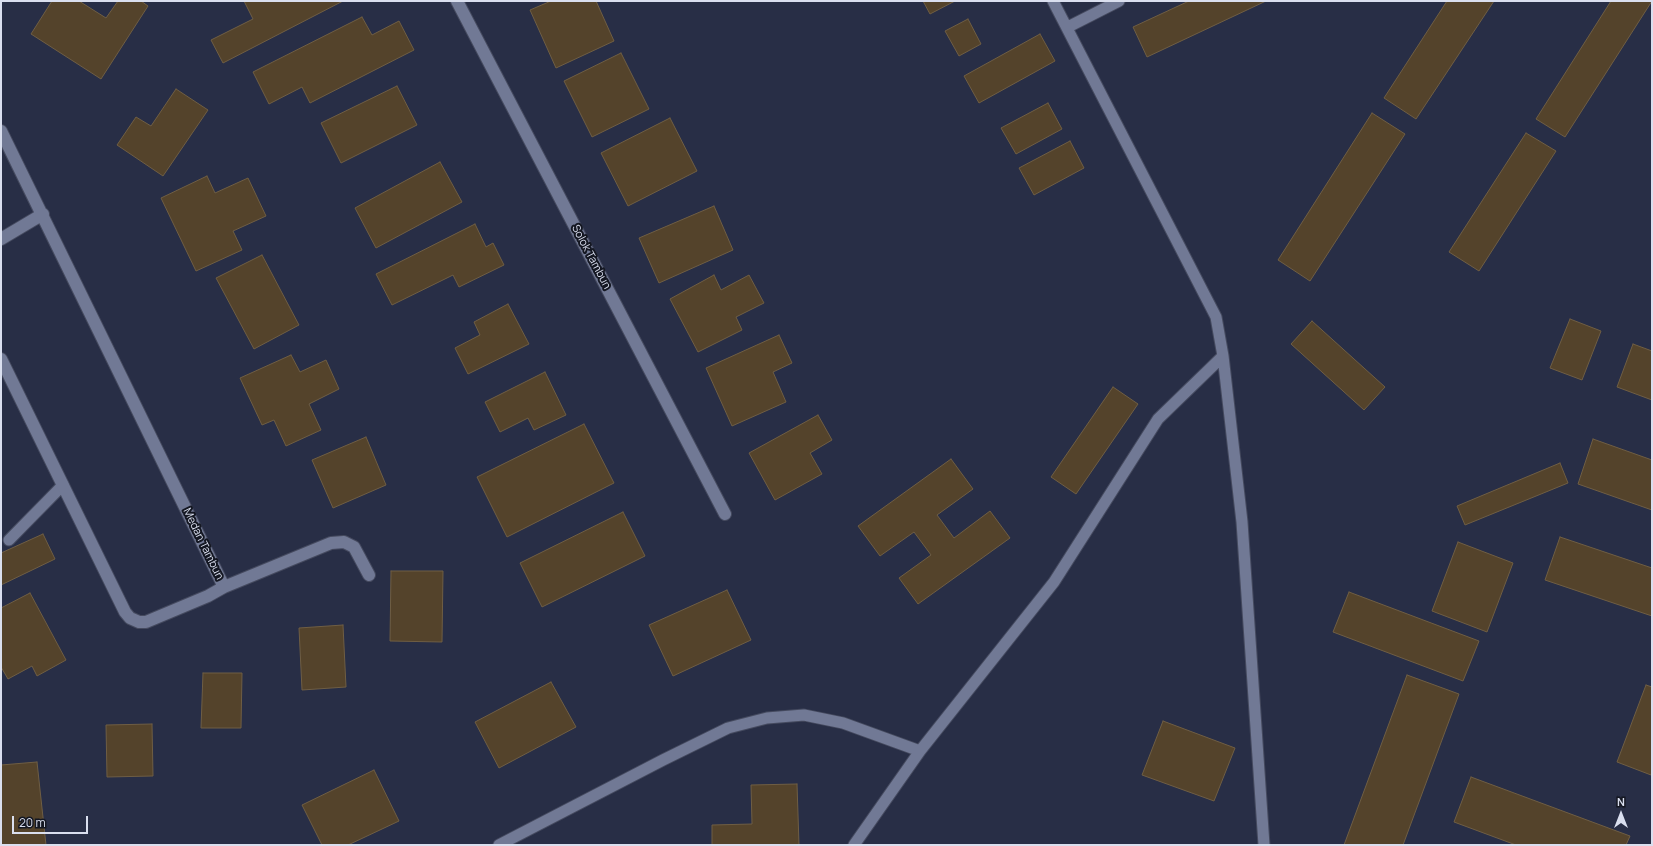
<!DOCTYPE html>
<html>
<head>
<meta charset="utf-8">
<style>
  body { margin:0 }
  #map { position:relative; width:1653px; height:846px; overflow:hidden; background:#282e46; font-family:Manrope,sans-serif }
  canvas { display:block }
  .frame { position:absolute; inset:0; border:2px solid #dadfef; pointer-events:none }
  .north { position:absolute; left:1601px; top:794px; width:40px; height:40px; -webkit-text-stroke:3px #141722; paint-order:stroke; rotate:0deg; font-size:11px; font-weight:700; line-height:16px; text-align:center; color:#dadfef }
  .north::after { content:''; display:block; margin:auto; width:14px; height:18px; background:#dadfef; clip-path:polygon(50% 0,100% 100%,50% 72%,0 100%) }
  .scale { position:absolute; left:12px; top:816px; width:76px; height:18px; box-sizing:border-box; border:2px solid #dadfef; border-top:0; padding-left:5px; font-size:12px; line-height:14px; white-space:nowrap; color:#dadfef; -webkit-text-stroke:3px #141722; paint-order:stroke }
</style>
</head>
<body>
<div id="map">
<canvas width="1653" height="846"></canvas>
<div class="frame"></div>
<div class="north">N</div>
<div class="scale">20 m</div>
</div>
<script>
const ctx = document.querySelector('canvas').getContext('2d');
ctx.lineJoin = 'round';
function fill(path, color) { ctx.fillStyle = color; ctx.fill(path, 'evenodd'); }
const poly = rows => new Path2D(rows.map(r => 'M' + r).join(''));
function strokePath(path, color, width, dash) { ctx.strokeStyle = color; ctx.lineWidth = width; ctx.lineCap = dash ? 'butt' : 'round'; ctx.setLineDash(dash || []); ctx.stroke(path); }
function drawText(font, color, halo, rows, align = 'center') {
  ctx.font = font + ' Manrope,sans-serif'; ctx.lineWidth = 4; ctx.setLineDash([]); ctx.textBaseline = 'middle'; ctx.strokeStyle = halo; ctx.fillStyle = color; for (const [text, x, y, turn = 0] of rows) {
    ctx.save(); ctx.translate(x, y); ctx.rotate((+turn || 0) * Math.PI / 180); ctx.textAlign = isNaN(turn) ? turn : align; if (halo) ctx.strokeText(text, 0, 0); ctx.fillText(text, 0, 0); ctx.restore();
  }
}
const building = poly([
  [52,1,79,1,106,18,118,1,141,1,148,6,101,79,31,34,52,1],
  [244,1,343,1,223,63,211,40,253,19,244,1],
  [551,1,596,1,614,41,556,68,530,10,551,1],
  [923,1,955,1,930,14,923,1],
  [1189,1,1266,1,1147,57,1133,27,1189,1],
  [1447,1,1494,1,1416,119,1384,98,1447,1],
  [1611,1,1652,1,1565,137,1536,119,1611,1],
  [362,17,372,35,399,21,414,50,310,103,302,87,269,104,253,72,362,17],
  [968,19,981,44,959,56,945,31,968,19],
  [1040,34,1055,61,979,103,964,76,1040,34],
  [621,53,649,109,592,137,564,81,621,53],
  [397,86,417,125,341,163,321,123,397,86],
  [176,89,208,110,163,176,117,145,136,117,151,126,176,89],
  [1048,103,1062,129,1016,154,1001,128,1048,103],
  [1372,113,1405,134,1310,281,1278,260,1372,113],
  [670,118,697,171,628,206,601,153,670,118],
  [1526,133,1556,151,1479,271,1449,252,1526,133],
  [1070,141,1084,168,1034,195,1019,168,1070,141],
  [440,162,462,202,376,248,355,208,440,162],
  [207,176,215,193,248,178,266,216,233,231,242,250,196,271,161,198,207,176],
  [714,206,733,250,659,283,639,238,714,206],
  [475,224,486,247,493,243,504,265,459,287,453,275,392,305,376,274,475,224],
  [262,255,299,325,254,349,216,278,262,255],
  [714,275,721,290,749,275,764,303,736,317,742,330,698,352,670,299,714,275],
  [508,304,529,344,468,374,455,348,480,335,474,322,508,304],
  [1570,319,1601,331,1582,380,1550,368,1570,319],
  [1312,321,1385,387,1364,410,1291,344,1312,321],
  [779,335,792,363,773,372,786,402,732,426,706,368,779,335],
  [1633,344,1652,351,1652,400,1617,387,1633,344],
  [291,355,300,372,326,360,339,389,309,404,321,430,286,446,274,420,262,425,240,378,291,355],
  [545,372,566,415,534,430,528,418,500,432,485,402,545,372],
  [1113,387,1138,404,1076,494,1051,477,1113,387],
  [818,415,832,440,810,453,822,474,775,500,749,453,818,415],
  [584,424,614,483,507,537,477,477,584,424],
  [366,437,386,485,333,508,312,460,366,437],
  [1593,439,1652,460,1652,510,1578,484,1593,439],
  [951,459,973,489,937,515,954,538,990,511,1010,538,918,604,899,578,931,555,914,532,880,556,858,526,951,459],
  [1560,463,1568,483,1465,525,1457,506,1560,463],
  [623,512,645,556,542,607,520,563,623,512],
  [43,534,55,559,1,585,1,553,43,534],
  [1560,537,1652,568,1652,616,1545,580,1560,537],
  [1458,542,1513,563,1487,632,1432,611,1458,542],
  [391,571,443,571,442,642,390,641,391,571],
  [727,590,751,640,673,676,649,625,727,590],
  [1349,592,1479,641,1463,681,1333,632,1349,592],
  [30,593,66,660,37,676,32,666,8,679,1,667,1,608,30,593],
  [343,625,346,687,302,690,299,628,343,625],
  [203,673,242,673,241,728,201,728,203,673],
  [1407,675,1459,694,1403,845,1344,845,1407,675],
  [551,682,576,727,499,768,475,722,551,682],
  [1646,685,1652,687,1652,771,1651,775,1617,762,1646,685],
  [1163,721,1235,748,1214,801,1142,775,1163,721],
  [152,724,153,776,107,777,106,725,152,724],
  [37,762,46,845,1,845,1,765,37,762],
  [374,770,399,821,348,845,322,845,302,805,374,770],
  [1471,777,1630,836,1626,845,1516,845,1454,822,1471,777],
  [797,784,799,845,712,845,712,825,752,824,751,785,797,784]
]);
fill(building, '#54432b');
strokePath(building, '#6f5e44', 1);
const lane = poly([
  [1053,1,1216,317,1223,356,1242,522,1264,845],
  [1068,27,1119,1],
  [9,540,63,485],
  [499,845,663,760,728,728,767,718,804,715,843,723,920,751],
  [854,845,920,751,1054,582,1158,419,1223,356]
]);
const street = poly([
  [457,1,725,514],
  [1,131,224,587,208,596,146,622,139,622,130,618,125,612,1,359],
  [1,239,43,214],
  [224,587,331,543,344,542,354,547,369,575]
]);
strokePath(lane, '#454a5f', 13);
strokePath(street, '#454a5f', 14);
strokePath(lane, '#717995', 11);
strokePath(street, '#717995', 12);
drawText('11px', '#dadfef', '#141722', [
  ["Solok Tambun",591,257,62],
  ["Medan Tambun",203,544,64]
]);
</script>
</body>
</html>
